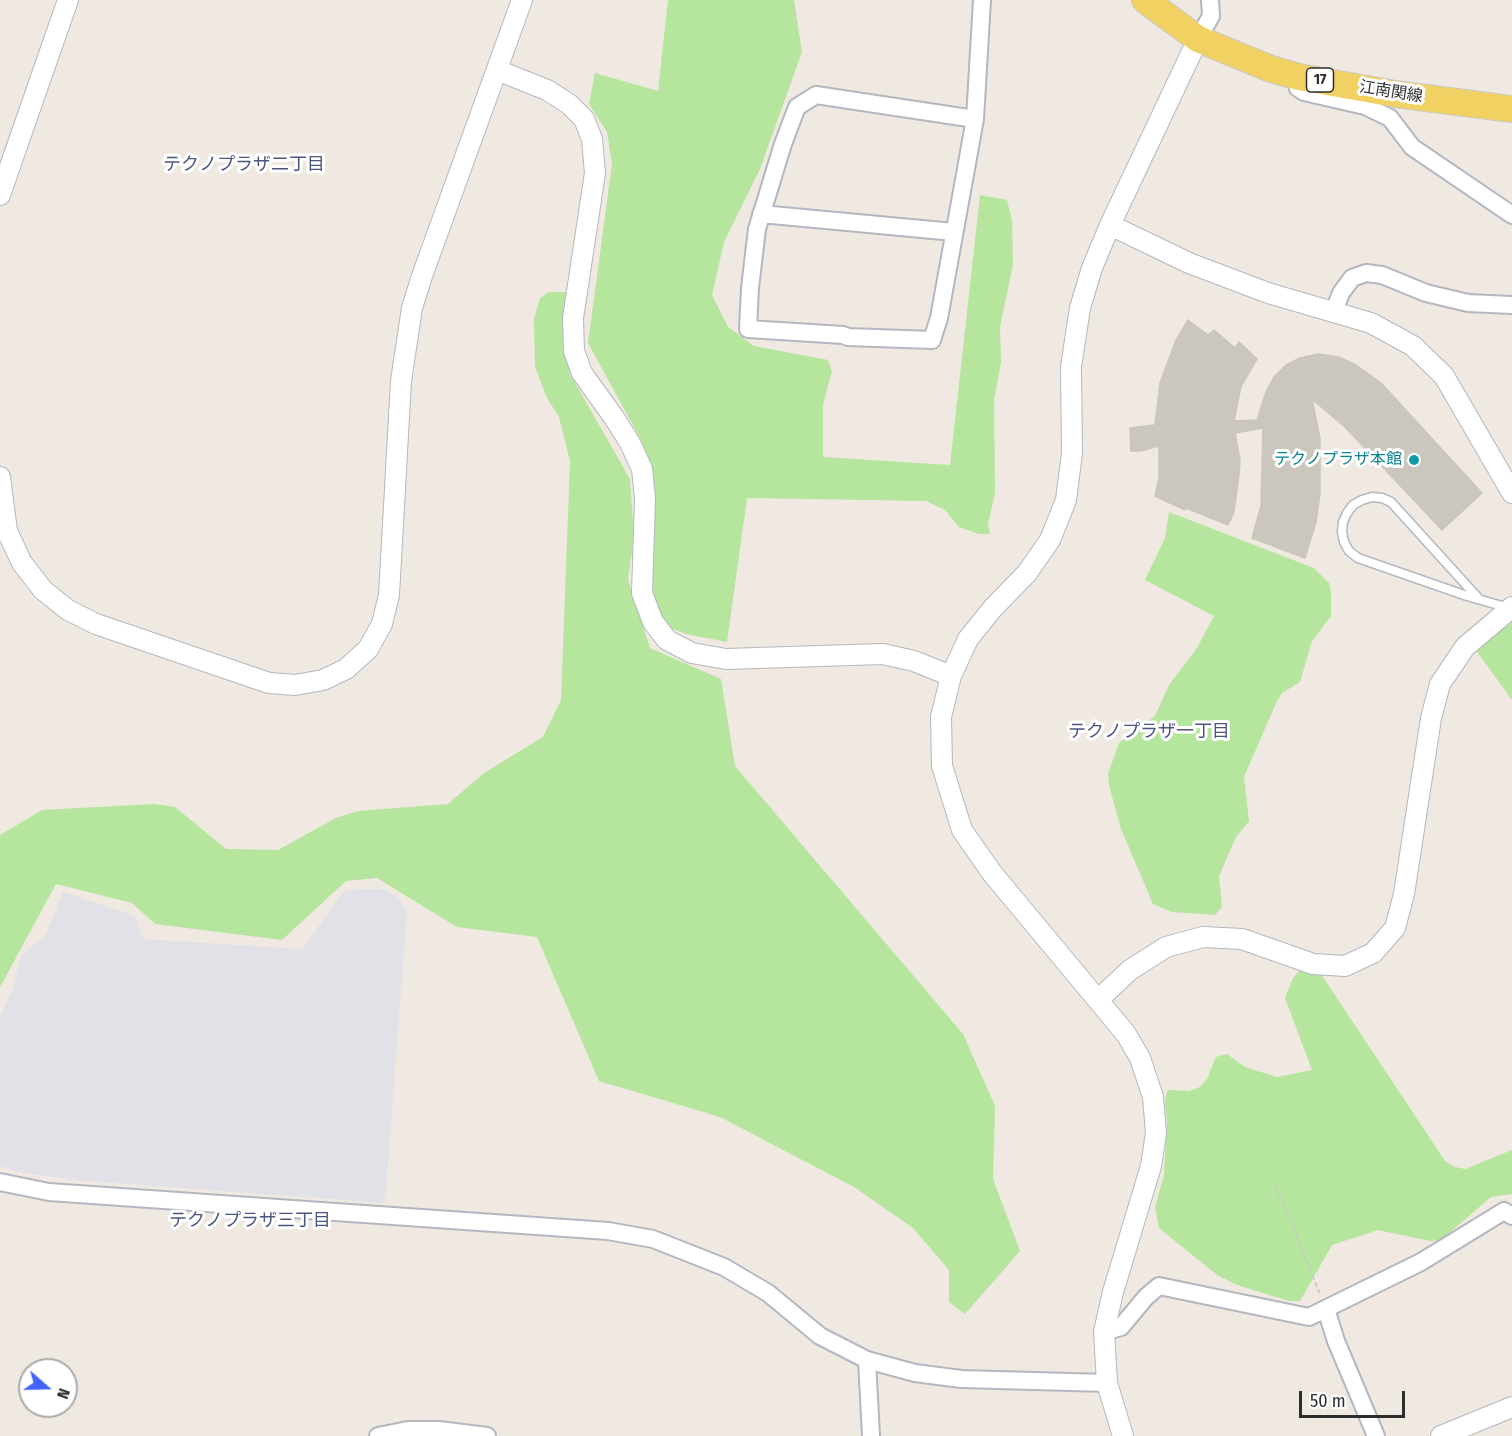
<!DOCTYPE html>
<html>
<head>
<meta charset="utf-8">
<style>
  body { margin:0 }
  #map { position:relative; width:1512px; height:1436px; overflow:hidden; background:#efe9e1; font-family:"Fira Sans Condensed",sans-serif }
  canvas { display:block }
  .north { position:absolute; left:18px; top:1358px; width:60px; height:60px; box-sizing:border-box; background:#fff; border:2px solid #ababab; border-radius:50%; rotate:110deg; font-size:16px; font-weight:700; line-height:24px; text-align:center; color:#2e2e2e }
  .north::after { content:''; display:block; margin:auto; width:21px; height:27px; background:#4264fb; clip-path:polygon(50% 0,100% 100%,50% 72%,0 100%) }
  .scale { position:absolute; left:1299px; top:1391px; width:106px; height:27px; box-sizing:border-box; border:3px solid #2e2e2e; border-top:0; padding-left:8px; font-size:18px; line-height:21px; white-space:nowrap; color:#2e2e2e; -webkit-text-stroke:4px #fff; paint-order:stroke }
</style>
</head>
<body>
<div id="map">
<canvas width="1512" height="1436"></canvas>
<div class="north">N</div>
<div class="scale">50 m</div>
</div>
<script>
const ctx = document.querySelector('canvas').getContext('2d');
ctx.lineJoin = 'round';
function fill(path, color) { ctx.fillStyle = color; ctx.fill(path, 'evenodd'); }
const poly = rows => new Path2D(rows.map(r => 'M' + r).join(''));
function strokePath(path, color, width, dash) { ctx.strokeStyle = color; ctx.lineWidth = width; ctx.lineCap = dash ? 'butt' : 'round'; ctx.setLineDash(dash || []); ctx.stroke(path); }
function drawText(font, color, halo, rows, align = 'center') {
  ctx.font = font + ' "Fira Sans Condensed","Noto Sans JP",sans-serif'; ctx.lineWidth = 6; ctx.setLineDash([]); ctx.textBaseline = 'middle'; ctx.strokeStyle = halo; ctx.fillStyle = color; for (const [text, x, y, turn = 0] of rows) {
    ctx.save(); ctx.translate(x, y); ctx.rotate((+turn || 0) * Math.PI / 180); ctx.textAlign = isNaN(turn) ? turn : align; if (halo) ctx.strokeText(text, 0, 0); ctx.fillText(text, 0, 0); ctx.restore();
  }
}
fill(poly([
  [385,889,400,899,407,912,385,1203,73,1180,17,1172,0,1166,0,1017,12,991,22,954,45,936,63,892,135,916,143,939,302,949,345,890]
]), '#e3e1e8');
fill(poly([
  [668,0,794,0,802,52,760,169,724,242,712,295,728,327,754,346,828,360,832,371,823,404,823,457,950,465,980,195,1007,200,1012,221,1013,264,1000,327,1001,362,994,400,995,493,988,524,990,534,979,534,959,527,945,510,926,501,747,498,727,642,686,634,665,626,659,618,654,596,650,551,653,470,641,440,588,343,612,164,607,132,589,104,595,73,658,91],
  [549,292,570,292,566,343,570,374,630,479,634,535,628,580,650,648,721,679,735,766,963,1034,995,1106,993,1179,1020,1251,965,1314,949,1302,949,1270,913,1228,854,1187,720,1117,599,1081,537,937,457,927,377,878,346,881,282,940,155,924,132,903,56,884,0,987,0,835,42,810,154,804,175,807,226,849,278,850,336,818,358,811,448,804,484,773,543,737,561,700,570,461,559,417,547,398,535,367,534,319,540,298],
  [1169,512,1314,568,1329,583,1331,593,1331,616,1312,641,1300,682,1282,693,1277,701,1244,777,1249,821,1236,837,1219,876,1222,907,1215,915,1172,912,1153,904,1121,829,1109,785,1108,774,1119,743,1155,716,1169,685,1197,648,1214,616,1145,580,1165,538],
  [1512,614,1512,700,1467,638],
  [1300,970,1321,974,1445,1161,1455,1167,1465,1169,1512,1150,1512,1194,1491,1197,1441,1240,1430,1241,1378,1230,1332,1245,1300,1301,1289,1301,1237,1285,1217,1275,1159,1228,1155,1207,1164,1175,1167,1123,1165,1100,1168,1090,1189,1091,1200,1087,1207,1079,1216,1057,1227,1054,1245,1067,1277,1077,1312,1070,1285,998,1293,978]
]), '#b6e59e');
const building = poly([
  [1188,320,1208,335,1214,330,1235,348,1239,342,1257,359,1241,386,1234,421,1257,420,1266,392,1274,377,1286,365,1300,358,1318,354,1339,357,1356,365,1381,383,1482,493,1442,530,1345,427,1312,399,1320,439,1320,494,1316,522,1305,558,1252,538,1261,506,1263,428,1235,433,1240,460,1239,475,1234,512,1228,525,1186,508,1185,510,1155,496,1159,478,1159,446,1140,451,1131,451,1130,428,1155,425,1160,383,1176,340,1188,320]
]);
fill(building, '#cbc7bf');
strokePath(building, '#cbc5ba', 1.5);
const service = poly([
  [1479,599,1391,502,1382,498,1372,497,1362,500,1353,505,1347,513,1343,522,1342,532,1344,542,1349,551,1358,558,1467,596,1509,608]
]);
const minor = poly([
  [1198,39,1211,16,1210,0],
  [1299,77,1298,88,1304,92,1365,106,1390,118,1412,147,1512,215],
  [975,119,816,95,797,107,783,144,757,229,750,288,748,329,843,335,848,337,932,340,939,318,975,119,982,0],
  [761,214,954,232],
  [1334,311,1341,293,1352,278,1366,273,1382,275,1426,293,1468,303,1512,305],
  [0,1182,49,1192,608,1231,653,1239,724,1267,768,1293,820,1336,867,1360,915,1373,961,1379,1107,1383],
  [1326,1309,1336,1341,1376,1436],
  [1104,1332,1121,1327,1146,1297,1159,1286,1309,1317,1421,1262,1504,1211,1512,1216],
  [867,1360,871,1436],
  [378,1436,408,1430,439,1430,487,1436]
]);
const tertiary = poly([
  [497,70,547,90,569,104,584,119,592,139,595,173,573,318,574,351,582,373,615,419,630,443,642,469,645,498,642,593,653,622,667,640,692,653,726,659,883,654,914,661,951,676],
  [0,195,68,0],
  [1110,225,1189,263,1268,293,1371,323,1413,346,1444,376,1512,493],
  [0,477,7,531,22,563,43,590,68,610,96,624,269,683,295,685,323,680,346,669,368,649,382,624,389,595,401,381,412,308,422,276,522,0],
  [1098,1000,1130,970,1166,947,1203,937,1242,939,1313,964,1345,966,1373,953,1395,928,1404,894,1431,718,1440,684,1465,647,1512,607],
  [1123,1436,1107,1383,1104,1332,1113,1292,1151,1166,1156,1133,1153,1097,1140,1058,1126,1034,992,873,962,830,942,766,941,717,951,676,968,639,993,608,1027,573,1050,540,1066,500,1072,453,1071,367,1080,308,1092,268,1110,225,1198,39],
  [1441,1436,1512,1407]
]);
const primary = poly([
  [1145,0,1198,39,1271,69,1299,77,1395,94,1512,109]
]);
strokePath(service, '#b4b7c1', 11);
strokePath(minor, '#b4b7c1', 20);
strokePath(tertiary, '#b4b7c1', 22);
strokePath(primary, '#c9c9c9', 28);
strokePath(poly([
  [1276,1185,1320,1294]
]), '#c9c9c9', 2, [4.5, 3]);
strokePath(service, '#fff', 8);
strokePath(minor, '#fff', 16);
strokePath(tertiary, '#fff', 20);
strokePath(primary, '#f2d163', 26);
for (const [x, y, r, color] of [
  [1414,460,6,"#0f9aa8"]
]) { const dot = new Path2D(); dot.arc(x, y, r, 0, 2 * Math.PI); ctx.fillStyle = color; ctx.fill(dot); strokePath(dot, '#fff', 2); }
for (const [x, y, w] of [
  [1320,80,27]
]) { const box = new Path2D(); box.roundRect(x - w / 2, y - 12, w, 24, 4.5); ctx.fillStyle = '#fff'; ctx.fill(box); strokePath(box, '#2e2e2e', 1.5); }
drawText('bold 15px', '#2e2e2e', null, [
  ["17",1320,80]
]);
drawText('16px', '#2e2e2e', '#fff', [
  ["江南関線",1391,92,9]
]);
drawText('16px', '#0d838f', '#fff', [
  ["テクノプラザ本館",1402,460]
], 'right');
drawText('18px', '#4d5680', '#fff', [
  ["テクノプラザ二丁目",244,165],
  ["テクノプラザ一丁目",1149,732],
  ["テクノプラザ三丁目",250,1221]
]);
</script>
</body>
</html>
